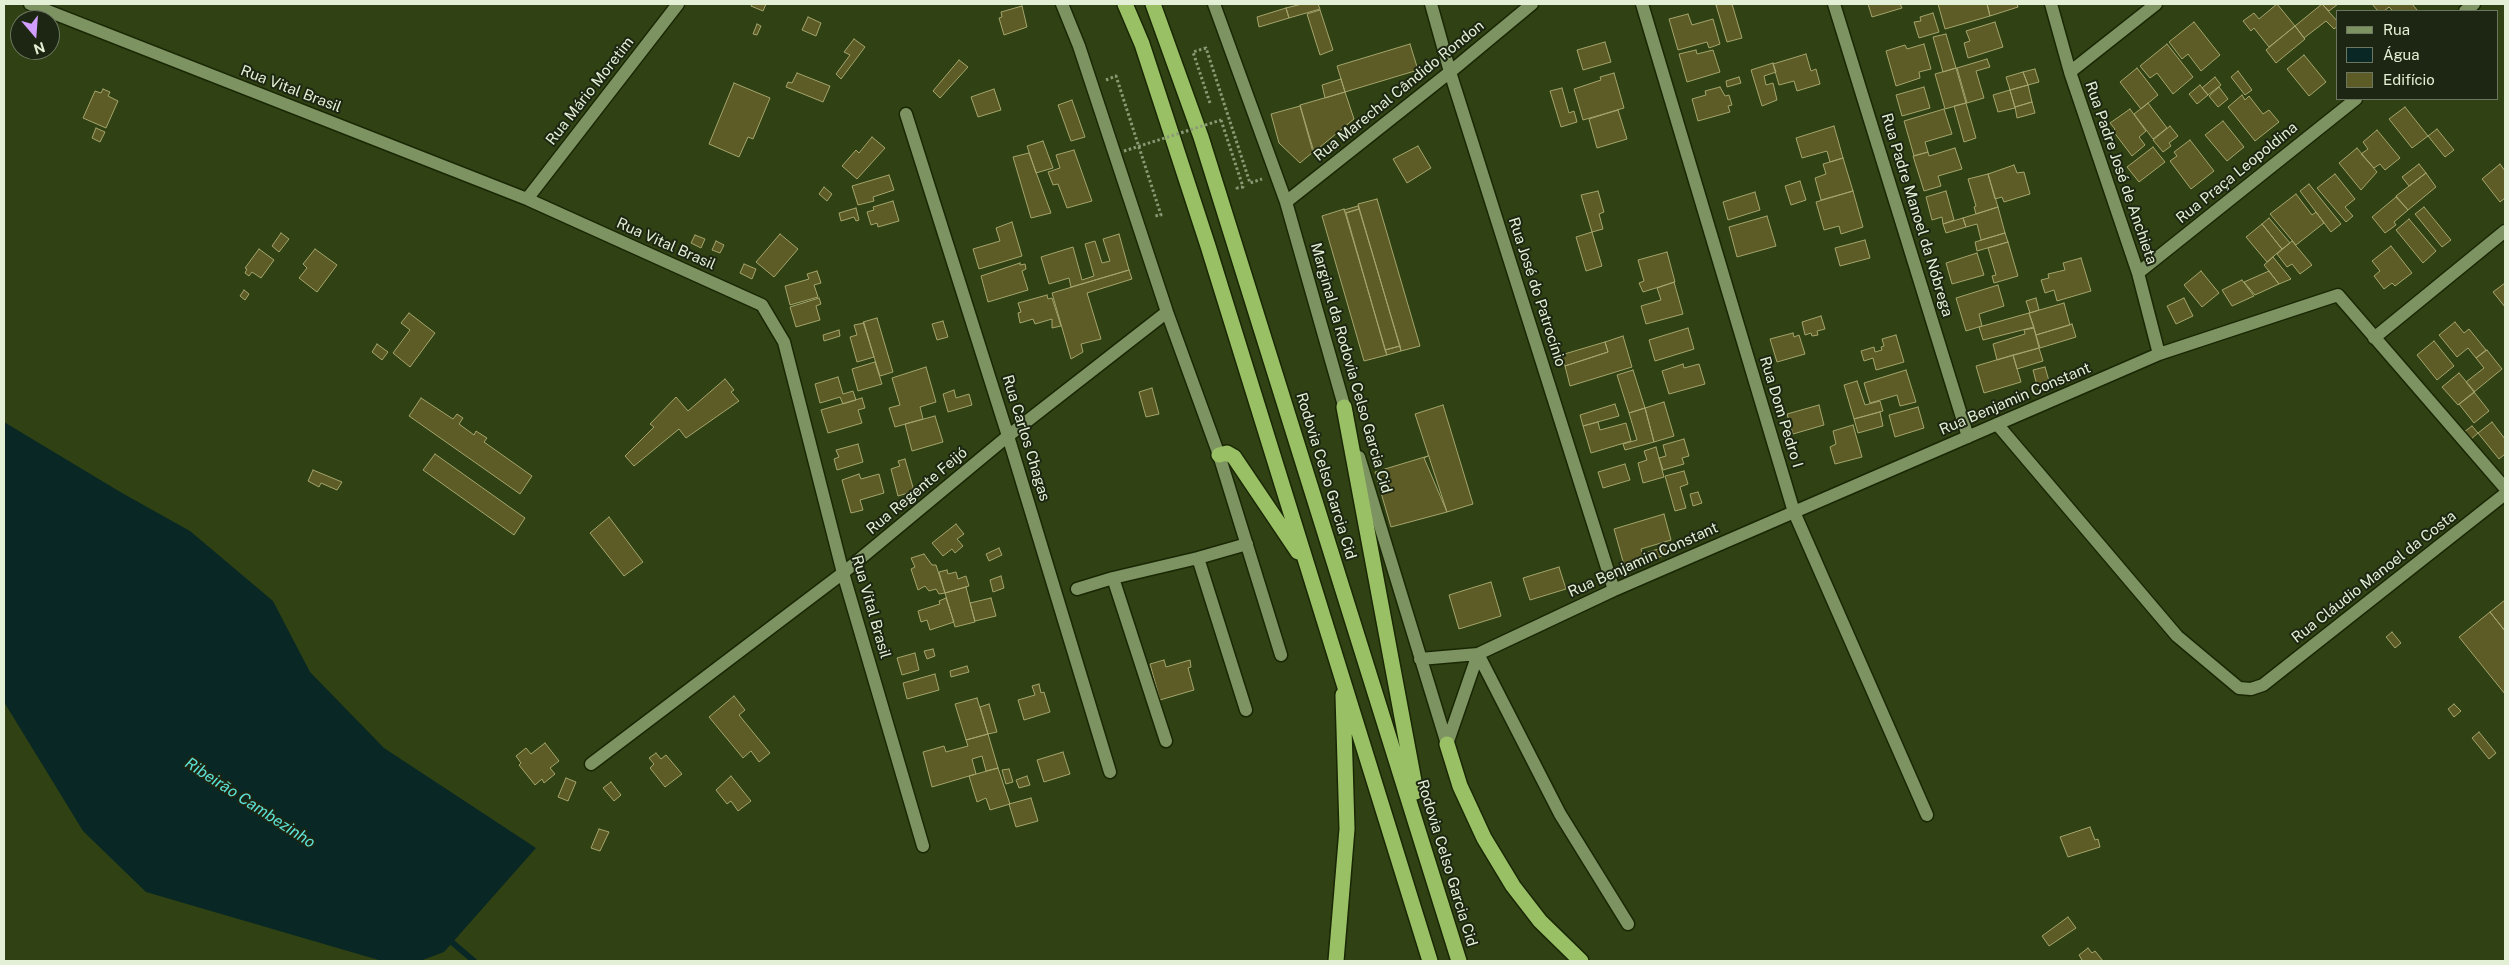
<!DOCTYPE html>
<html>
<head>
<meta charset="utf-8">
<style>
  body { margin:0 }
  #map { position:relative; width:2509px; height:965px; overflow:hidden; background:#304213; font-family:"Public Sans",sans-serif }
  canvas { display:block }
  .frame { position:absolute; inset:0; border:5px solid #e4f0d6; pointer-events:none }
  .legend { position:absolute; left:2336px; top:10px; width:162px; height:90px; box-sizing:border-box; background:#1d2612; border:1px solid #6d7760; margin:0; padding:6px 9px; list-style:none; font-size:15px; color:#e4f0d6 }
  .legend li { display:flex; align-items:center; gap:10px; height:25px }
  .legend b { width:25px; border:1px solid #6d7760 }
  .north { position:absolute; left:10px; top:10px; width:50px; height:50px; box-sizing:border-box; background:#1d2612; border:1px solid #6d7760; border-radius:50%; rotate:162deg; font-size:14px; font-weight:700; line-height:20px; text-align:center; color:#e4f0d6 }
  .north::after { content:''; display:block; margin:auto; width:18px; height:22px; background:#d19dfe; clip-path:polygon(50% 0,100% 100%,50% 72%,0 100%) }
</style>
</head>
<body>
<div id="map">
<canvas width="2509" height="965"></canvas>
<div class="frame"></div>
<ul class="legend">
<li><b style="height:6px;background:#7d9362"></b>Rua</li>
<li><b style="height:14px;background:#092724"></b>Água</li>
<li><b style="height:14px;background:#5d5c26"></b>Edifício</li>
</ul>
<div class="north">N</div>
</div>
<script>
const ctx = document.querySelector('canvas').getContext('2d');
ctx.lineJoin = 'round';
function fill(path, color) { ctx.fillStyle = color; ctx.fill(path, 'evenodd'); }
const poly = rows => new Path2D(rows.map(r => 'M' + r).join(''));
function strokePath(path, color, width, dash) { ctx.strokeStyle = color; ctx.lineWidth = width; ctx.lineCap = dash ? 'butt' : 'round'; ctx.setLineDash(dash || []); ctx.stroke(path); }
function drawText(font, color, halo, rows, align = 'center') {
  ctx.font = font + ' "Public Sans",sans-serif'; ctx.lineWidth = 4; ctx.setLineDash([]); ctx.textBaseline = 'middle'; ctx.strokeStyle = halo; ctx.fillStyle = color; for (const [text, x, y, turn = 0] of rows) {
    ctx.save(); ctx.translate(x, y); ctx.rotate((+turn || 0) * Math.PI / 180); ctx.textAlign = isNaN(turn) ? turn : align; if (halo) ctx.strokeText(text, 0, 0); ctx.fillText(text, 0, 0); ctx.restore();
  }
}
fill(poly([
  [4,422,122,493,190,531,273,601,310,672,384,748,536,848,444,952,420,961,382,961,146,892,83,831,4,702]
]), '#092724');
strokePath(poly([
  [447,938,474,961]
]), '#092724', 6);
const building = poly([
  [752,4,766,4,763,11,751,6,752,4],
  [1302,4,1318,4,1320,9,1289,18,1286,8,1302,4],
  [1721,4,1732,4,1742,38,1727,42,1716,5,1721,4],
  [1868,4,1900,4,1902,8,1872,17,1868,4],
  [1938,4,1987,4,1990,16,1945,29,1938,4],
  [1987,4,2017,4,2018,7,1990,16,1987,4],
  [2277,4,2295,26,2269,47,2254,28,2251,31,2243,21,2254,13,2259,19,2277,4],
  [2322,4,2338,4,2329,11,2322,4],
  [2322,4,2338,22,2338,26,2334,29,2326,21,2304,38,2295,26,2322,4],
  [2372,4,2412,4,2418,11,2393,11,2389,7,2384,11,2378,11,2372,4],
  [1022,6,1027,27,1004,35,999,18,1002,17,1001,12,1022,6],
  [1286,8,1289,18,1259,27,1257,17,1286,8],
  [1320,10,1333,50,1320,55,1307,14,1320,10],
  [1933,13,1939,32,1919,38,1914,22,1921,21,1920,17,1933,13],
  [1688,14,1692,25,1713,19,1720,44,1709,48,1707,42,1678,50,1669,19,1688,14],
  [808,17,821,23,816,36,802,30,808,17],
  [1995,22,2003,47,1968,58,1964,43,1970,41,1966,31,1995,22],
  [2194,22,2220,55,2201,71,2188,54,2182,59,2169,42,2194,22],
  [757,24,761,26,757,35,753,34,757,24],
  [2295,26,2305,39,2276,63,2266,50,2295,26],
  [1946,34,1956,68,1943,72,1933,37,1946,34],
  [854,39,865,47,841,79,836,74,850,55,844,52,854,39],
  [1605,42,1611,62,1583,70,1577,50,1605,42],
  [1410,44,1418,70,1345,92,1337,66,1410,44],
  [1924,44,1931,69,1919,72,1920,78,1896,86,1886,51,1905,45,1907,49,1924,44],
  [2167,44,2193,77,2173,94,2157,73,2150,78,2140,66,2167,44],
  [1696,50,1697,54,1713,50,1720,72,1687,82,1679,54,1696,50],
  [1806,54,1811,71,1816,69,1820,84,1797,91,1794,81,1779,85,1773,64,1806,54],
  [2304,55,2326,82,2309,96,2287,69,2304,55],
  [1987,59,1990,67,1976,71,1984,98,1967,103,1957,68,1987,59],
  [959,60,968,67,940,98,933,91,959,60],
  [1773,63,1776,72,1764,76,1766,85,1773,83,1777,100,1762,106,1751,70,1773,63],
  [1956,68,1966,103,1945,109,1935,74,1956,68],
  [2137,68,2158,95,2141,109,2120,82,2137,68],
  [2035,69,2039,82,2028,85,2023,72,2035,69],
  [2238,71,2252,90,2245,95,2231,77,2238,71],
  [2023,72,2028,85,2010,90,2006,77,2023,72],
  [797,73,830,86,823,102,786,87,788,82,792,83,797,73],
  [1614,73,1624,108,1583,120,1574,89,1601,80,1600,77,1614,73],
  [1739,77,1741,83,1727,87,1726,81,1739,77],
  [2215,77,2221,85,2208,95,2202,88,2215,77],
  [1341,79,1345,92,1325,98,1322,85,1341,79],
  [734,83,770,98,753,139,748,137,739,157,709,144,734,83],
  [2028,85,2032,102,2015,107,2010,90,2028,85],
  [2200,85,2208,95,2197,104,2189,94,2200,85],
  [1720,87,1725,96,1729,95,1732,105,1728,106,1730,112,1698,121,1692,99,1706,95,1705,91,1720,87],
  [1924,87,1930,108,1902,116,1896,95,1924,87],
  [2219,87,2228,99,2218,107,2209,96,2219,87],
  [1562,88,1569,113,1574,111,1577,122,1561,127,1550,91,1562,88],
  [103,89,110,92,108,96,118,101,106,128,83,118,95,91,101,93,103,89],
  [994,89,1001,110,978,117,971,97,994,89],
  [2010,90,2015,108,1998,112,1993,95,2010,90],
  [1345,92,1354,119,1314,152,1300,105,1345,92],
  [2242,95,2245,100,2249,96,2263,114,2269,110,2279,122,2255,141,2228,107,2242,95],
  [1072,100,1085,137,1071,141,1058,105,1072,100],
  [2032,102,2035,113,2017,118,2015,107,2032,102],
  [1966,103,1976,138,1964,142,1954,106,1966,103],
  [2148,103,2167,128,2153,139,2134,114,2148,103],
  [1300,106,1313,152,1300,163,1279,143,1271,114,1300,106],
  [2405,107,2428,136,2412,148,2389,119,2405,107],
  [1944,109,1952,134,1925,142,1928,152,1914,156,1904,121,1944,109],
  [2130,109,2146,131,2139,137,2145,145,2132,156,2113,131,2115,129,2110,123,2130,109],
  [1618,110,1627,139,1597,148,1589,119,1618,110],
  [2223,121,2244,147,2227,161,2205,135,2223,121],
  [1834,126,1843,158,1830,162,1827,151,1802,158,1796,138,1834,126],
  [2170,126,2178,136,2169,143,2171,146,2163,152,2153,140,2170,126],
  [96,128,105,132,100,142,92,138,96,128],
  [2437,129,2454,150,2445,157,2428,136,2437,129],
  [2377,130,2400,158,2385,170,2380,164,2374,168,2361,154,2368,149,2363,142,2377,130],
  [872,137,885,148,857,179,842,166,856,150,859,153,872,137],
  [2190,140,2214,171,2191,189,2170,161,2177,156,2174,152,2190,140],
  [1043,141,1053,168,1036,173,1027,146,1043,141],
  [1418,146,1431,168,1407,183,1393,159,1418,146],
  [2153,147,2165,162,2139,182,2127,167,2153,147],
  [1955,148,1962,169,1938,176,1941,186,1924,191,1913,156,1928,152,1929,156,1955,148],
  [2357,148,2377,172,2361,190,2339,163,2357,148],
  [1074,150,1092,201,1067,208,1058,184,1053,185,1048,172,1060,168,1056,155,1074,150],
  [1029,153,1051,213,1031,218,1013,157,1029,153],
  [1843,158,1853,191,1821,200,1815,178,1826,174,1823,164,1843,158],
  [2419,164,2426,173,2409,186,2402,177,2419,164],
  [2500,164,2505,171,2505,198,2500,202,2482,179,2500,164],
  [2014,165,2017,173,2024,172,2030,194,2004,202,2002,197,1995,199,1988,174,2014,165],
  [2426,173,2436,187,2408,210,2396,196,2426,173],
  [1988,174,1998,207,1976,214,1974,207,1976,206,1968,179,1988,174],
  [2335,174,2355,199,2345,207,2353,216,2346,222,2317,188,2335,174],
  [889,175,894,190,873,197,874,201,858,205,852,186,889,175],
  [1800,181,1806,200,1791,205,1785,186,1800,181],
  [2309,184,2341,224,2331,232,2300,191,2309,184],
  [824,187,832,194,827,201,819,194,824,187],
  [1598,191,1604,212,1599,214,1603,229,1592,232,1581,195,1598,191],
  [1853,191,1863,227,1841,234,1839,226,1824,230,1816,202,1853,191],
  [1946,191,1954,220,1943,224,1942,217,1932,220,1926,197,1946,191],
  [1755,192,1760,210,1728,220,1723,202,1755,192],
  [2296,194,2312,215,2316,212,2324,223,2296,245,2270,214,2296,194],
  [2396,197,2408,210,2394,222,2396,225,2385,233,2372,217,2396,197],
  [1377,199,1420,346,1401,351,1358,204,1377,199],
  [893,201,899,221,878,227,877,223,871,225,867,212,874,210,873,207,893,201],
  [1358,206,1359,209,1346,213,1344,210,1358,206],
  [1998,207,2005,233,1981,240,1977,224,1966,227,1963,218,1998,207],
  [2424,207,2451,240,2442,247,2415,214,2424,207],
  [856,208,859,220,856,221,854,217,841,221,839,213,856,208],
  [1344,209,1387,355,1364,361,1322,216,1344,209],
  [1359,209,1400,346,1385,350,1346,213,1359,209],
  [1767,216,1776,246,1737,257,1729,227,1767,216],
  [1963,218,1966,227,1946,233,1943,224,1963,218],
  [2269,218,2290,243,2282,249,2262,224,2269,218],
  [2409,219,2436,251,2423,263,2396,230,2409,219],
  [1012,222,1022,256,979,269,973,249,1000,241,996,228,1012,222],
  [2262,224,2282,249,2267,262,2246,237,2262,224],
  [1592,232,1602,266,1586,271,1576,237,1592,232],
  [281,233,289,239,279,252,272,246,281,233],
  [2005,233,2008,242,1977,251,1975,242,2005,233],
  [780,234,798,249,774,277,756,262,780,234],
  [1119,234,1129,270,1071,287,1069,278,1049,284,1041,257,1073,247,1082,280,1094,276,1085,244,1095,241,1102,263,1110,261,1103,239,1119,234],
  [695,235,705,239,701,248,691,243,695,235],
  [1865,240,1870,258,1840,266,1835,248,1865,240],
  [716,241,724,245,720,253,712,250,716,241],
  [2292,241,2312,265,2300,274,2292,264,2287,267,2277,254,2292,241],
  [2008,242,2018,276,1994,283,1992,276,1996,275,1988,248,2008,242],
  [2391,246,2412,273,2395,286,2392,283,2384,289,2374,276,2380,271,2372,261,2391,246],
  [259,249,274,260,261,278,252,272,249,276,245,273,247,269,245,268,259,249],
  [315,249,337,265,317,292,299,278,307,268,303,264,315,249],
  [1667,252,1675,282,1643,292,1639,283,1644,281,1638,260,1667,252],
  [1977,253,1984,275,1952,284,1946,263,1977,253],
  [2273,257,2291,279,2279,284,2264,265,2273,257],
  [2081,258,2091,291,2057,301,2054,290,2045,293,2041,280,2049,278,2048,274,2065,270,2063,263,2081,258],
  [1020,263,1020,265,1025,264,1026,269,1022,271,1028,290,988,302,981,276,1020,263],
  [744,264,756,269,752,279,740,273,744,264],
  [1129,270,1132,279,1087,293,1101,339,1081,344,1083,352,1071,359,1052,293,1129,270],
  [817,271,821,283,814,285,818,297,790,305,785,286,809,279,807,274,817,271],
  [2201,271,2219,293,2202,307,2184,285,2201,271],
  [2269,271,2279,284,2255,295,2244,282,2269,271],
  [2242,280,2254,296,2232,306,2222,290,2242,280],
  [1674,282,1683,314,1646,324,1641,306,1661,300,1657,288,1674,282],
  [2505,283,2505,307,2493,292,2505,283],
  [1998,285,2004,306,1979,314,1982,326,1966,331,1956,298,1998,285],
  [244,290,249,294,245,300,240,296,244,290],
  [1047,295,1048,299,1052,298,1061,326,1052,328,1052,319,1035,324,1033,319,1020,323,1018,313,1021,312,1018,303,1047,295],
  [819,298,821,304,816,306,820,320,796,327,790,307,819,298],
  [2036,298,2039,310,2030,313,2026,301,2036,298],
  [2184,298,2193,316,2176,324,2167,306,2184,298],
  [2064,303,2070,325,2036,335,2029,313,2064,303],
  [409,313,435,333,410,367,393,353,410,330,401,323,409,313],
  [2029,313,2034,327,1983,340,1979,327,2029,313],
  [1821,316,1825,329,1817,331,1818,335,1812,336,1811,333,1805,335,1802,322,1821,316],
  [877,318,893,372,880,376,863,322,877,318],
  [943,321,948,337,937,340,932,324,943,321],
  [2455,322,2464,333,2469,329,2486,350,2476,358,2468,348,2457,357,2439,335,2455,322],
  [864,323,874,357,857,362,850,337,857,335,854,325,864,323],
  [2072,324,2076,337,2040,348,2036,335,2072,324],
  [1688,328,1694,349,1655,361,1649,340,1688,328],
  [2034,328,2039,348,1997,360,1993,344,2025,334,2024,330,2034,328],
  [839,330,840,336,824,341,823,335,839,330],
  [1793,333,1794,337,1799,335,1805,354,1777,362,1770,339,1793,333],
  [1896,335,1904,362,1876,370,1873,358,1864,361,1861,351,1874,347,1875,352,1882,350,1881,347,1884,346,1882,339,1896,335],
  [1623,336,1632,367,1570,386,1565,366,1608,352,1605,342,1623,336],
  [2434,341,2454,366,2437,380,2417,355,2434,341],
  [1605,342,1608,352,1565,366,1561,355,1605,342],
  [377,344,388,352,382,360,372,352,377,344],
  [1400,346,1401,351,1387,355,1385,350,1400,346],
  [2039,348,2043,361,2017,369,2013,355,2039,348],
  [2487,350,2502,369,2474,392,2466,382,2484,368,2476,358,2487,350],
  [2013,355,2021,382,1984,393,1976,366,2013,355],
  [875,362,882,384,858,391,852,369,875,362],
  [1683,364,1684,368,1699,364,1705,384,1669,394,1662,371,1683,364],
  [926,367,936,402,920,407,923,419,895,427,889,408,900,405,892,378,926,367],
  [2045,367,2051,388,2039,393,2033,370,2045,367],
  [1633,370,1645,408,1629,413,1617,375,1633,370],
  [1906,370,1916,402,1900,406,1897,395,1870,403,1864,383,1906,370],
  [2459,373,2475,392,2458,405,2442,387,2459,373],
  [838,377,843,394,853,391,856,400,843,404,840,397,820,403,815,384,838,377],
  [725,379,734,390,731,392,739,401,686,438,679,429,634,466,625,456,654,427,650,424,676,397,688,411,725,379],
  [1857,381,1865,405,1880,401,1883,411,1854,419,1844,385,1857,381],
  [1152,388,1159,414,1146,417,1139,392,1152,388],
  [954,390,956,398,969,394,972,405,948,412,943,394,954,390],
  [2474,392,2489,411,2474,423,2459,404,2474,392],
  [421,398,453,419,457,414,463,418,459,424,474,435,476,431,487,438,484,442,532,476,520,494,409,416,421,398],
  [862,398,865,408,858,410,862,423,828,433,821,410,862,398],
  [1664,402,1674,436,1654,442,1645,408,1664,402],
  [1615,404,1619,416,1583,426,1580,415,1615,404],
  [1443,405,1473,504,1447,512,1415,414,1443,405],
  [1819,405,1824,425,1793,434,1787,414,1819,405],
  [1918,407,1924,428,1895,437,1889,415,1918,407],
  [1645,408,1654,442,1625,450,1623,444,1637,440,1629,413,1645,408],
  [1880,412,1883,426,1858,433,1854,419,1880,412],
  [935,416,943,442,912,451,905,424,935,416],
  [1598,422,1600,430,1626,423,1631,441,1591,453,1583,426,1598,422],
  [2492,422,2505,439,2505,454,2499,459,2478,433,2492,422],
  [1853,425,1862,457,1835,464,1830,447,1836,444,1833,431,1853,425],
  [2472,426,2478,433,2470,440,2464,432,2472,426],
  [1684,439,1689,456,1682,458,1684,464,1663,470,1659,458,1666,456,1663,445,1684,439],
  [858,444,863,462,837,470,834,459,839,457,836,450,858,444],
  [1656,447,1664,477,1643,483,1638,463,1647,460,1644,451,1656,447],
  [435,454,525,518,514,535,423,470,435,454],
  [1428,456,1424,458,1447,512,1391,527,1375,472,1428,456],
  [905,459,914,491,898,496,891,469,900,466,898,461,905,459],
  [1625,464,1630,480,1603,488,1598,472,1625,464],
  [313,470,342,482,337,490,321,483,319,487,308,481,313,470],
  [1684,471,1688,484,1680,487,1686,508,1675,511,1665,476,1684,471],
  [859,474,861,479,879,474,884,493,860,500,863,510,851,513,842,480,859,474],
  [1698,492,1702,503,1693,506,1690,494,1698,492],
  [1664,514,1671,540,1641,549,1644,559,1624,565,1614,529,1664,514],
  [609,517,643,562,624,576,590,533,609,517],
  [956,524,964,534,957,539,963,546,955,553,952,549,943,556,932,543,956,524],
  [1669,546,1671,552,1650,561,1648,552,1669,546],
  [999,548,1002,555,989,561,986,554,999,548],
  [924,554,932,565,936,565,945,593,939,594,936,589,929,591,925,586,918,590,911,569,915,567,911,558,924,554],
  [1559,567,1566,589,1530,600,1523,578,1559,567],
  [947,570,948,574,956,572,958,579,966,576,969,586,945,593,939,572,947,570],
  [1001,576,1004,588,993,592,990,580,1001,576],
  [1491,582,1501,616,1459,629,1449,595,1491,582],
  [966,587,975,622,955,627,945,593,966,587],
  [946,598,954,622,930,630,927,620,921,622,918,611,940,604,939,601,946,598],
  [991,598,996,616,975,621,970,603,991,598],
  [2505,600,2505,631,2490,612,2505,600],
  [2490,612,2505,631,2505,694,2459,637,2490,612],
  [2392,632,2401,643,2395,648,2386,637,2392,632],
  [933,649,935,656,927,659,924,651,933,649],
  [915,653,919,670,902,675,897,658,915,653],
  [1164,660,1166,667,1190,660,1191,667,1188,668,1194,690,1160,700,1150,664,1164,660],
  [967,666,969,672,951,677,950,671,967,666],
  [935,674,939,690,907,699,903,683,935,674],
  [1039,684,1041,693,1044,692,1050,712,1024,720,1018,700,1035,695,1032,686,1039,684],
  [734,696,745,710,739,715,770,753,759,762,751,751,743,758,709,717,734,696],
  [977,698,988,734,966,740,955,704,977,698],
  [989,704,997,732,988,734,980,707,989,704],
  [2454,704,2461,711,2454,717,2448,709,2454,704],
  [2479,732,2496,753,2489,759,2472,738,2479,732],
  [988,734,998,768,986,771,982,756,972,759,976,774,932,787,923,752,944,746,946,752,968,746,966,740,988,734],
  [545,743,559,761,550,768,555,774,544,783,542,779,535,785,519,765,521,763,516,756,526,748,531,754,545,743],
  [1063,752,1070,774,1044,782,1037,760,1063,752],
  [656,753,661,759,666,755,682,774,665,787,650,768,654,764,649,758,656,753],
  [998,768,1010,804,990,810,986,798,977,802,969,776,998,768],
  [1009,769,1013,782,1006,784,1002,770,1009,769],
  [731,776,751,801,738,811,731,801,727,804,716,790,731,776],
  [1027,776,1030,785,1019,788,1016,780,1027,776],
  [566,778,576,782,568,801,558,797,566,778],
  [611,782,621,795,614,801,603,788,611,782],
  [1031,798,1038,821,1016,827,1009,804,1031,798],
  [2090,827,2095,840,2098,839,2100,847,2068,857,2060,837,2090,827],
  [599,829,609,832,600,851,591,848,599,829],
  [2068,917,2076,928,2049,946,2042,936,2068,917],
  [2088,948,2092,953,2095,951,2103,961,2080,961,2082,960,2079,955,2088,948]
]);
fill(building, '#5d5c26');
strokePath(building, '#a4a46d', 1);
const minor = poly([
  [30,4,527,199,762,305,784,342,843,573,923,846],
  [1062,4,1079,46,1167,312,1219,455,1281,655],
  [1214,4,1286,202,1347,416],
  [1431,4,1450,72,1614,590],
  [1642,4,1794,512,1927,815],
  [1834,4,1968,437],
  [2051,4,2070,72,2138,273,2159,354],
  [2465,11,2474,4],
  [2070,72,2156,4],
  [906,114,1008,436,1110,772],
  [527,199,678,4],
  [1286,202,1450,72,1532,4],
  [2138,273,2356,99],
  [2374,338,2505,231],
  [1997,424,2177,636,2239,688,2251,689,2263,685,2505,494],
  [1359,457,1447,744],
  [1198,558,1247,544],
  [1113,578,1198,558,1246,710],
  [1077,589,1113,578,1166,741],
  [1478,654,1560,814,1628,924],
  [1420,659,1478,654,1614,590,2159,354,2338,295,2505,488],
  [1447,744,1478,654],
  [591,764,843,573,1008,436,1167,312]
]);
const highway = poly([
  [1125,4,1142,44,1208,246,1430,961],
  [1153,4,1201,137,1459,961],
  [1344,407,1416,792],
  [1219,455,1227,453,1234,457,1298,552],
  [1447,744,1460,786,1484,838,1513,886,1540,921,1581,961],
  [1336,961,1347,829,1343,695]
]);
strokePath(minor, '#1a2704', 15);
strokePath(highway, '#1a2704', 18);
strokePath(poly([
  [1106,80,1116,76,1161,215,1154,216],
  [1210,103,1193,52,1206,48,1250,183,1262,179],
  [1221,120,1243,187,1237,188,1236,185]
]), '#8b9a76', 3, [2.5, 2.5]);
strokePath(minor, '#7d9362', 12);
strokePath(highway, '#9ac066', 15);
strokePath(poly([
  [1124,151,1221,120]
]), '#8b9a76', 3, [2.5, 2.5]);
drawText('15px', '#e4f0d6', '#1d2612', [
  ["Rua Vital Brasil",291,89,21],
  ["Rua Mário Moretim",590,91,-52],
  ["Rua Marechal Cândido Rondon",1399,91,-39],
  ["Rua Padre José de Anchieta",2121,173,71],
  ["Rua Praça Leopoldina",2237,173,-39],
  ["Rua Padre Manoel da Nóbrega",1917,215,73],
  ["Rua Vital Brasil",666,244,24],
  ["Rua José do Patrocínio",1537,292,72],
  ["Marginal da Rodovia Celso Garcia Cid",1351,368,74],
  ["Rua Benjamin Constant",2015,399,-23],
  ["Rua Dom Pedro I",1781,412,73],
  ["Rua Carlos Chagas",1026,438,73],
  ["Rodovia Celso Garcia Cid",1326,476,73],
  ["Rua Regente Feijó",917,491,-40],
  ["Rua Benjamin Constant",1643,560,-24],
  ["Rua Cláudio Manoel da Costa",2374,577,-38],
  ["Rua Vital Brasil",871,607,74],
  ["Rodovia Celso Garcia Cid",1447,863,73]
]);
drawText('italic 16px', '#5ce2d8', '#1d2612', [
  ["Ribeirão Cambezinho",250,803,33]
]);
</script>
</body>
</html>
